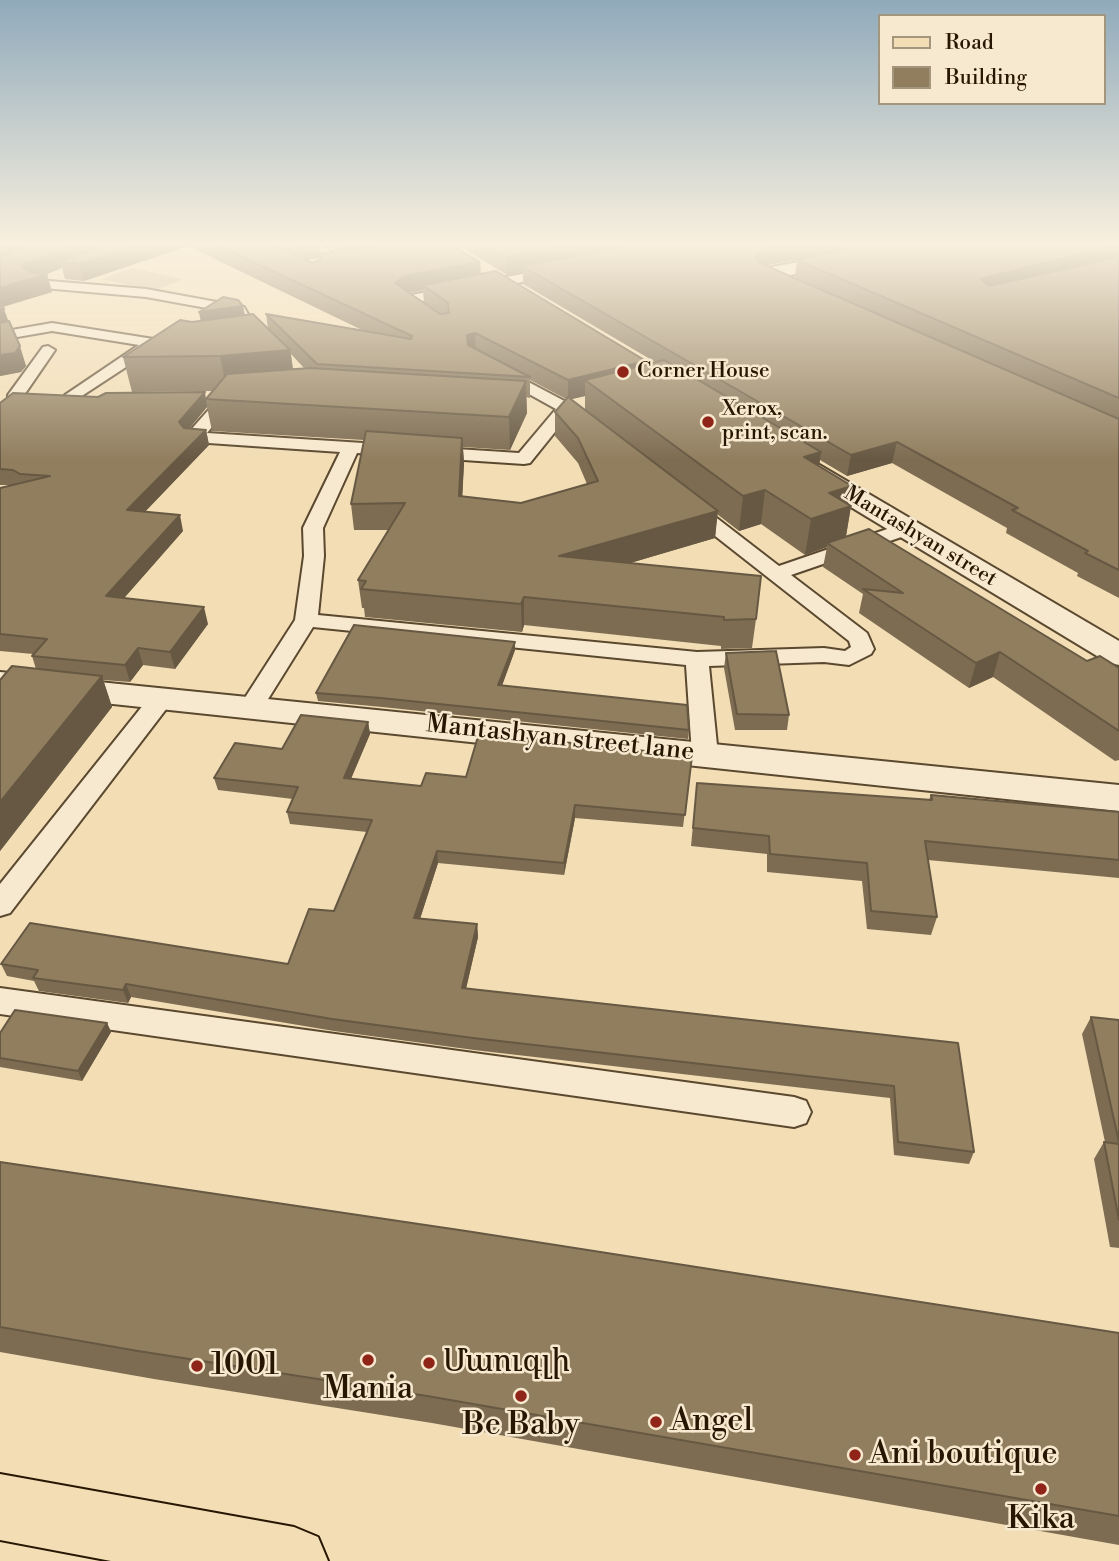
<!DOCTYPE html>
<html>
<head>
<meta charset="utf-8">
<style>
  body { margin:0 }
  #map { position:relative; width:1119px; height:1561px; overflow:hidden; background:#f2ddb5; font-family:"Libre Bodoni",serif }
  canvas { display:block }
  .legend { position:absolute; left:878px; top:14px; width:228px; height:91px; box-sizing:border-box; background:#f7e9cf; border:2px solid #a4957d; margin:0; padding:9px 12px; list-style:none; font-size:21px; color:#271702 }
  .legend li { display:flex; align-items:center; gap:14px; height:35px }
  .legend b { width:35px; border:2px solid #a4957d }
</style>
</head>
<body>
<div id="map">
<canvas width="1119" height="1561"></canvas>
<ul class="legend">
<li><b style="height:9px;background:#f2ddb5"></b>Road</li>
<li><b style="height:19px;background:#917e5f"></b>Building</li>
</ul>
</div>
<script>
const ctx = document.querySelector('canvas').getContext('2d');
ctx.lineJoin = 'round';
function fill(path, color) { ctx.fillStyle = color; ctx.fill(path, 'evenodd'); }
const poly = rows => new Path2D(rows.map(r => 'M' + r).join(''));
function strokePath(path, color, width, dash) { ctx.strokeStyle = color; ctx.lineWidth = width; ctx.lineCap = dash ? 'butt' : 'round'; ctx.setLineDash(dash || []); ctx.stroke(path); }
function drawText(font, color, halo, rows, align = 'center') {
  ctx.font = font + ' "Libre Bodoni","Noto Serif Armenian",serif'; ctx.lineWidth = 5; ctx.setLineDash([]); ctx.textBaseline = 'middle'; ctx.strokeStyle = halo; ctx.fillStyle = color; for (const [text, x, y, turn = 0] of rows) {
    ctx.save(); ctx.translate(x, y); ctx.rotate((+turn || 0) * Math.PI / 180); ctx.textAlign = isNaN(turn) ? turn : align; if (halo) ctx.strokeText(text, 0, 0); ctx.fillText(text, 0, 0); ctx.restore();
  }
}
fill(poly([
  [132,268,183,279,153,291,102,279]
]), '#cfbb97');
const service = poly([
  [303,242,317,242,348,263,338,266,303,242],
  [455,242,484,242,420,255,414,251,455,242],
  [559,267,565,271,564,274,418,302,432,313,425,317,399,300,406,296,559,267],
  [37,280,146,289,244,307,249,316,242,320,234,313,146,297,32,287,32,281,37,280],
  [52,323,179,343,186,347,179,351,155,348,71,403,63,398,65,395,139,345,52,331,0,340,0,332,52,323],
  [48,346,55,350,20,401,8,401,8,395,43,347,48,346],
  [498,366,572,405,596,426,588,431,582,430,567,417,530,463,524,464,357,453,323,528,324,556,318,615,697,652,824,648,845,651,851,647,849,641,682,510,679,506,682,502,689,500,696,502,779,566,899,525,913,525,916,529,913,533,791,575,867,633,874,649,871,654,849,665,824,662,709,666,718,755,714,761,705,763,696,761,692,755,686,665,313,627,260,712,242,712,239,707,295,620,304,556,303,528,340,452,194,442,185,437,188,433,221,396,227,394,235,399,207,433,519,453,556,409,493,374,493,368,498,366],
  [161,692,170,694,173,699,170,704,10,913,0,916,0,884,152,694,161,692],
  [0,988,794,1097,806,1101,811,1112,806,1123,794,1127,0,1014,0,988]
]);
const minor = poly([
  [835,242,861,242,883,253,874,258,766,280,756,274,766,268,853,252,835,242],
  [0,672,1119,785,1119,811,0,692,0,672]
]);
const tertiary = poly([
  [807,461,816,463,1119,641,1119,665,1107,662,798,475,794,469,798,463,807,461]
]);
const primary = poly([
  [0,1474,294,1527,318,1537,328,1561,111,1561,0,1540,0,1474]
]);
strokePath(service, '#5a482f', 4);
strokePath(minor, '#5a482f', 4);
strokePath(tertiary, '#5a482f', 4);
strokePath(primary, '#271702', 4);
fill(service, '#f7e9cf');
fill(minor, '#f7e9cf');
fill(tertiary, '#f7e9cf');
fill(primary, '#f2ddb5');
fill(poly([
  [0,242,319,242,320,253,337,251,322,242,446,242,480,262,481,274,645,365,655,362,523,284,523,272,507,275,466,250,466,242,847,242,846,249,874,243,869,242,1119,242,1119,598,1077,576,1078,573,1006,533,1007,528,892,463,847,476,820,460,819,466,849,504,851,506,846,537,1087,661,1119,668,1119,760,1115,761,993,677,969,688,859,613,863,594,823,567,827,547,805,555,761,524,739,531,717,514,715,538,630,563,756,619,752,648,721,649,721,646,524,625,522,632,365,617,364,608,362,608,358,580,389,530,354,530,351,504,364,440,212,431,207,407,189,429,206,430,209,445,145,512,183,531,124,598,208,624,175,669,143,665,130,682,103,680,112,707,0,851,0,680,36,669,32,656,33,654,0,651,0,488,13,485,0,485,0,403,98,397,206,398,212,391,132,392,123,357,192,322,201,321,199,312,243,306,245,315,268,329,266,314,362,330,188,246,84,281,65,279,62,268,47,274,52,292,3,307,26,366,21,372,0,376],
  [320,258,320,259,313,263,306,260],
  [797,260,795,277,868,310,766,265],
  [423,290,424,303,409,293,420,291],
  [291,354,303,367,305,368,293,369],
  [530,380,566,399,555,412,555,436,578,463,587,484,521,503,462,497,464,463,463,447,510,450,527,413,526,397,530,398],
  [585,396,585,410,571,399],
  [515,642,515,650,502,685,689,730,688,739,382,707,318,701,316,693],
  [726,653,789,715,787,730,735,730,724,668],
  [368,722,370,734,351,779,421,786,466,777,692,756,683,827,575,818,564,875,438,863,420,919,477,924,478,937,466,989,958,1043,974,1152,969,1164,894,1155,890,1098,474,1050,334,1031,131,997,128,1003,39,991,34,981,7,976,1,964,288,964,334,911,367,832,290,824,287,812,293,799,218,790,214,778,282,749],
  [697,783,929,800,931,795,1119,812,1119,878,928,860,937,917,931,935,867,929,862,881,767,872,767,854,691,846],
  [1091,1017,1119,1020,1119,1248,1110,1247,1094,1159,1104,1142,1105,1142,1082,1034],
  [107,1023,111,1032,82,1081,0,1067,0,1033],
  [0,1162,1119,1333,1119,1545,432,1423,154,1379,0,1352]
]), '#7d6c52');
fill(poly([
  [6,242,45,242,0,264,0,245],
  [80,242,125,242,60,262,62,268,47,274,52,292,1,307,0,303,0,288,22,267,24,264],
  [147,242,187,242,188,246,84,281,80,264],
  [310,242,319,242,321,257,320,254,320,258,302,260,300,243],
  [341,242,424,242,343,254],
  [592,242,682,242,522,266,523,272,507,275,506,257],
  [804,242,847,242,845,251,766,265,753,273,755,256,767,248],
  [1119,244,1119,257,977,297,981,279],
  [480,262,481,279,423,285,423,290,406,293,395,283,404,276],
  [243,306,248,335,205,341,199,312],
  [4,309,10,328,0,330,0,310],
  [475,333,476,352,468,355,467,335],
  [20,346,26,366,21,372,0,376,0,355],
  [290,350,295,385,227,391,220,356],
  [646,361,645,380,585,380,585,396,568,400,568,380],
  [526,381,527,413,510,450,509,417],
  [205,392,207,407,182,437,179,422],
  [206,430,209,445,131,526,127,510],
  [462,438,464,463,461,523,459,496],
  [897,442,892,463,847,476,851,455],
  [821,452,816,486,804,457],
  [852,486,848,507,851,506,845,541,827,543,827,547,805,555,811,519,829,493],
  [765,490,761,524,739,531,743,496],
  [718,511,715,538,559,584,559,556],
  [180,515,183,531,111,613,106,596],
  [524,597,524,625,522,632,521,604],
  [204,607,208,624,175,669,170,652],
  [515,642,515,650,499,694,498,685],
  [138,648,143,665,130,682,125,665],
  [1000,652,993,677,969,688,976,663],
  [102,676,112,707,0,851,0,802],
  [368,722,370,734,346,790,344,778],
  [575,805,575,818,564,875,564,863],
  [437,851,438,863,416,931,414,918],
  [477,924,478,937,463,1001,462,988],
  [126,984,131,997,128,1003,123,990],
  [107,1023,111,1032,82,1081,78,1071]
]), '#665842');
const building = poly([
  [34,242,80,242,24,264,22,267,31,273,47,274,0,288,0,258,34,242],
  [111,242,147,242,80,264,60,262,111,242],
  [210,242,267,242,313,263,321,259,320,254,404,242,446,242,480,262,404,276,395,283,440,314,449,313,448,303,423,285,496,271,646,361,568,380,475,333,467,335,468,345,530,377,317,364,266,314,411,339,412,336,210,242],
  [480,242,592,242,506,257,480,242],
  [650,242,804,242,767,248,755,256,760,263,1119,419,1119,570,1085,553,1088,551,1012,510,1018,508,897,442,851,455,522,266,650,242],
  [880,242,894,245,904,242,1119,242,1119,244,981,279,989,286,1119,257,1119,398,797,260,880,242],
  [223,297,238,300,243,306,199,312,223,297],
  [0,299,4,309,0,310,0,299],
  [253,314,290,350,220,356,123,357,180,320,192,322,253,314],
  [9,321,20,346,15,353,0,355,0,323,9,321],
  [664,360,821,452,804,457,852,486,829,493,851,506,811,519,765,490,743,496,585,380,664,360],
  [310,368,526,381,509,417,206,399,227,374,310,368],
  [205,392,179,422,184,428,206,430,127,510,180,515,106,596,204,607,170,652,138,648,125,665,32,656,47,639,0,634,0,488,50,476,20,474,13,470,0,469,0,403,13,393,98,397,106,393,205,392],
  [568,397,718,511,559,556,761,576,756,619,724,620,724,617,524,597,521,604,361,589,366,581,358,580,405,503,351,504,366,431,462,438,459,496,521,503,598,481,578,438,555,412,568,397],
  [869,529,1087,661,1100,656,1119,668,1119,731,1000,652,976,663,863,589,903,593,827,543,869,529],
  [354,625,515,642,498,685,687,705,689,730,381,698,316,693,354,625],
  [776,651,789,715,737,714,726,653,776,651],
  [12,666,102,676,0,802,0,680,12,666],
  [301,715,368,722,344,778,421,786,426,773,466,777,479,733,692,756,685,815,575,805,564,863,437,851,414,918,477,924,462,988,958,1043,974,1152,898,1142,894,1086,473,1038,332,1019,126,984,123,990,33,978,38,970,1,964,30,923,288,964,309,909,334,911,372,820,287,812,298,787,214,778,235,743,282,749,301,715],
  [697,783,932,800,931,795,1119,812,1119,860,925,841,937,917,871,911,867,863,770,854,769,836,693,828,697,783],
  [15,1010,107,1023,78,1071,0,1058,0,1033,15,1010],
  [1091,1017,1119,1020,1119,1142,1091,1017],
  [1104,1142,1119,1144,1119,1220,1104,1142],
  [0,1162,466,1231,1119,1333,1119,1516,427,1396,138,1351,0,1327,0,1162]
]);
fill(building, '#917e5f');
strokePath(building, '#665842', 2);
const sky = ctx.createLinearGradient(0, 0, 0, 460);
sky.addColorStop(0, '#90aabb');
sky.addColorStop(0.53, '#f9f0de');
sky.addColorStop(1, '#f9f0de00');
ctx.fillStyle = sky;
ctx.fillRect(0, 0, 1119, 460);
for (const [x, y, r, color] of [
  [623,372,7,"#8f2418"],
  [708,422,7,"#8f2418"],
  [368,1360,7,"#8f2418"],
  [429,1363,7,"#8f2418"],
  [197,1366,7,"#8f2418"],
  [521,1396,7,"#8f2418"],
  [656,1422,7,"#8f2418"],
  [855,1455,7,"#8f2418"],
  [1041,1489,7,"#8f2418"]
]) { const dot = new Path2D(); dot.arc(x, y, r, 0, 2 * Math.PI); ctx.fillStyle = color; ctx.fill(dot); strokePath(dot, '#f7e9cf', 2.5); }
drawText('21px', '#271702', '#f7e9cf', [
  ["Corner House",637,372],
  ["Xerox,",722,410],
  ["print, scan.",722,434]
], 'left');
drawText('21px', '#271702', '#f7e9cf', [
  ["Mantashyan street",920,537,31]
]);
drawText('26px', '#271702', '#f7e9cf', [
  ["Mantashyan street lane",560,739,6]
]);
drawText('32px', '#271702', '#f7e9cf', [
  ["Մաուգլի",443,1363],
  ["1001",211,1366],
  ["Mania",368,1390,"center"],
  ["Angel",670,1422],
  ["Be Baby",521,1426,"center"],
  ["Ani boutique",869,1455],
  ["Kika",1041,1520,"center"]
], 'left');
</script>
</body>
</html>
